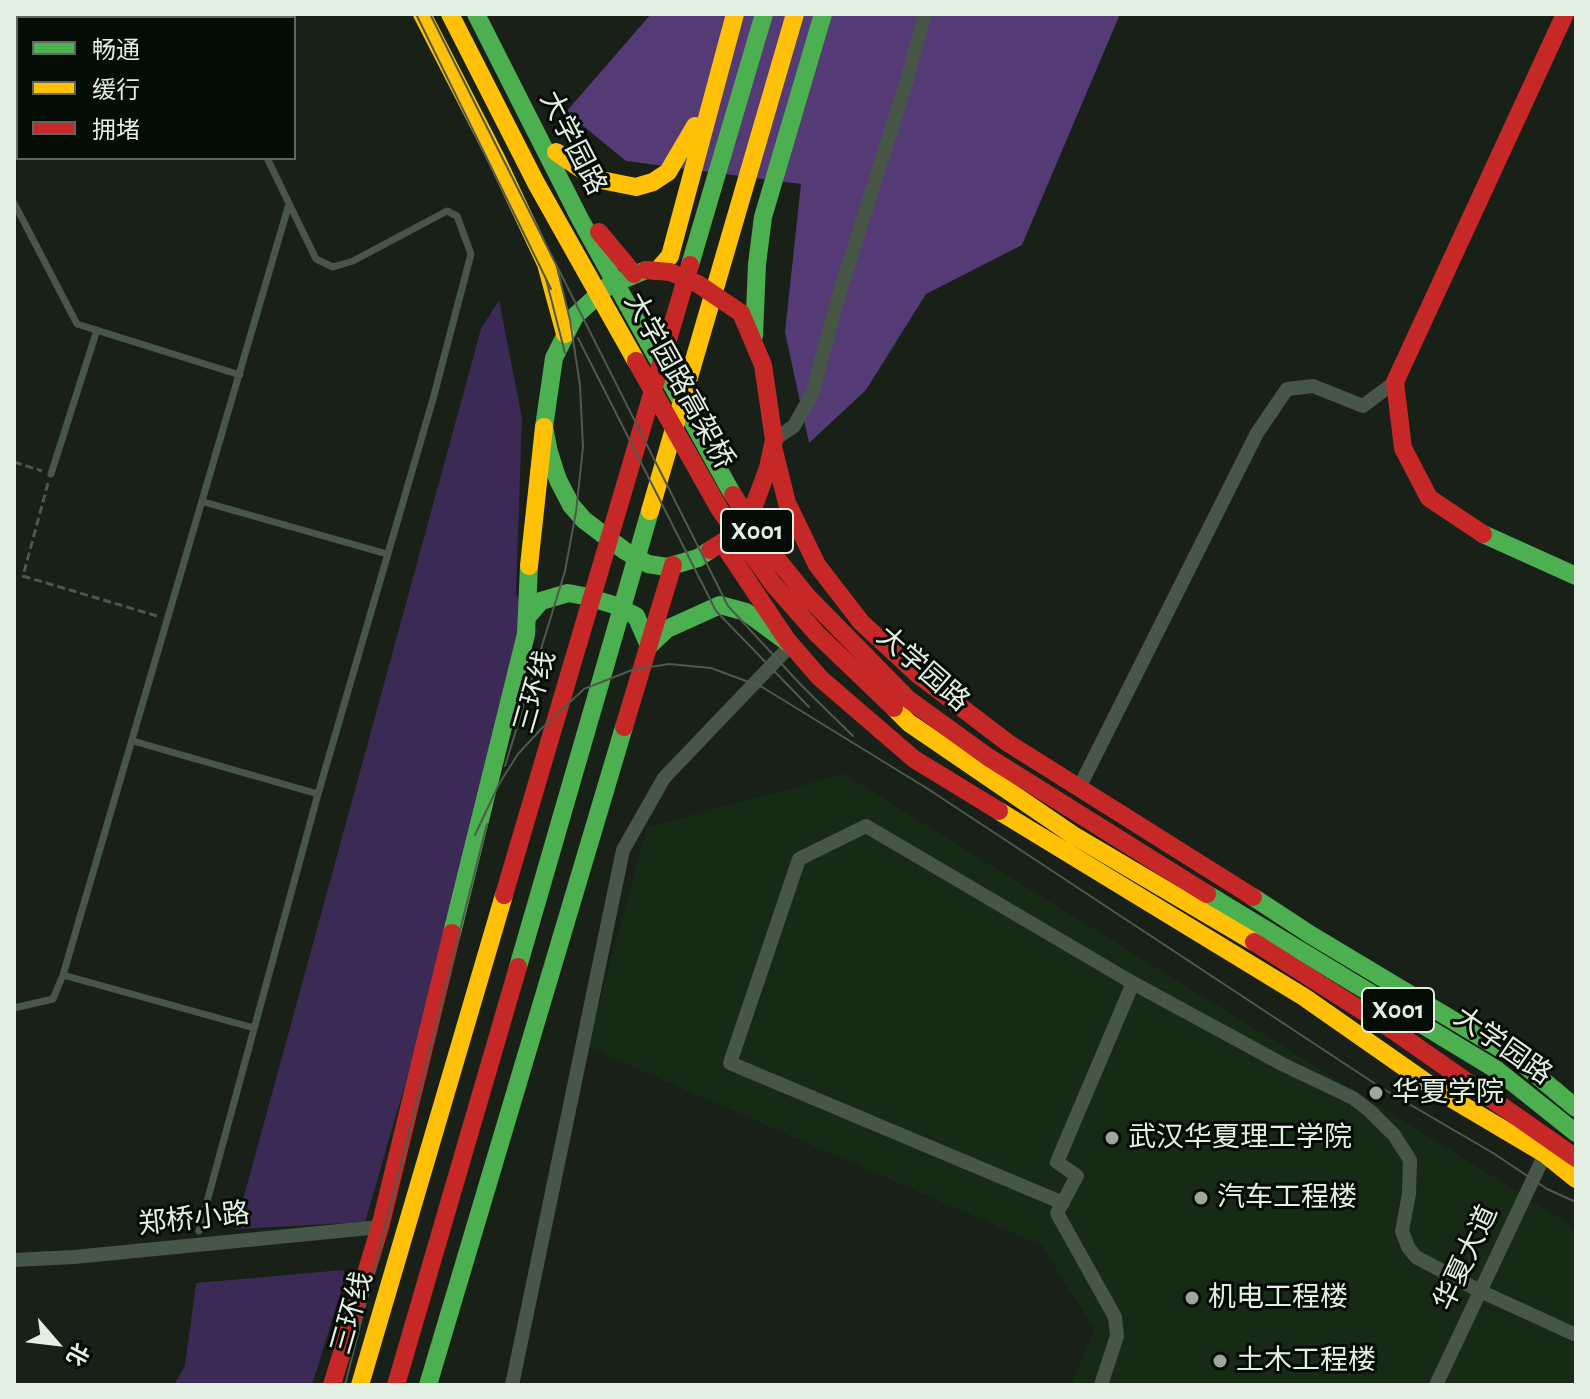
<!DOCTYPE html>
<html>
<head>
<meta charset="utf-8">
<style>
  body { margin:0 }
  #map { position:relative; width:1590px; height:1399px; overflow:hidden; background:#182018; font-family:"Alegreya Sans","Noto Sans SC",sans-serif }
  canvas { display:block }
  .frame { position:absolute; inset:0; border:16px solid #e4efe3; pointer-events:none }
  .legend { position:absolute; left:16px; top:16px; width:280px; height:144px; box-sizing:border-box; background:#050b05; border:2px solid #5e665e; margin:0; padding:10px 14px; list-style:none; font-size:24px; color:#e4efe3 }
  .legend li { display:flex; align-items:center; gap:16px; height:40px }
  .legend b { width:40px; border:2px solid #5e665e }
  .north { position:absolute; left:16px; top:1303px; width:80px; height:80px; -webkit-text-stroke:6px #050b05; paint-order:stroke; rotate:118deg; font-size:22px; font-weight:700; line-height:32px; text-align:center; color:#e4efe3 }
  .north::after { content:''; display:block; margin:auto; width:28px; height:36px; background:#e4efe3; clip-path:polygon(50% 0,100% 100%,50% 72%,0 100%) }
</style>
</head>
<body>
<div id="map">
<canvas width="1590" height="1399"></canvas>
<div class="frame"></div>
<ul class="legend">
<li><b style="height:10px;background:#4caf50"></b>畅通</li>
<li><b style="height:10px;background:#ffc107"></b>缓行</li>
<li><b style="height:10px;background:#c62828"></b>拥堵</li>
</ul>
<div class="north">北</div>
</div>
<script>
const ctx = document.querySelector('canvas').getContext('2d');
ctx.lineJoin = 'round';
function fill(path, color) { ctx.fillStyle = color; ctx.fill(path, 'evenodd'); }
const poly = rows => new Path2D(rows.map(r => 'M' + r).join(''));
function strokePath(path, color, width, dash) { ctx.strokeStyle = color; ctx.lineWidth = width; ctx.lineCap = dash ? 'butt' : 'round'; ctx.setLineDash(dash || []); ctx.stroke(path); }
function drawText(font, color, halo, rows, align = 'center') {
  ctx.font = font + ' "Alegreya Sans","Noto Sans SC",sans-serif'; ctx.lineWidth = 6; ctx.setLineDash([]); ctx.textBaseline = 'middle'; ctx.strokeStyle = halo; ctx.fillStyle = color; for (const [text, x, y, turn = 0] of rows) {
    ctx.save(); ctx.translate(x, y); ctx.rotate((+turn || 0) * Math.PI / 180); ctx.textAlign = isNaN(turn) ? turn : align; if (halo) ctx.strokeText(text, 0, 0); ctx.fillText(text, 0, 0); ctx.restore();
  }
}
fill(poly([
  [844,774,1576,1228,1576,1385,1071,1385,1094,1329,1042,1246,587,1047,647,827]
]), '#162a16');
fill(poly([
  [499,300,522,418,516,594,537,631,365,1222,235,1229,481,329],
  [344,1270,343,1285,312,1385,174,1385,185,1366,196,1283]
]), '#3c2a56');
fill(poly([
  [651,14,1120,14,1022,245,926,294,866,390,809,443,785,332,801,184,626,161,566,112]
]), '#543b75');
strokePath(poly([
  [14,462,42,471],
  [48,483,23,576,157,616]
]), '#4e574e', 3, [8, 4]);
strokePath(poly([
  [198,14,199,18],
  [14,203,77,324,240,375],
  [51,474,97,330],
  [204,502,387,554],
  [133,741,318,794],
  [63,975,254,1028],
  [14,1008,53,999,63,975,289,204],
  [199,1231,318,794,433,399,471,254,457,216,447,211,353,261,333,267,316,259,267,158]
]), '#485648', 7);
strokePath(poly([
  [774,440,794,426,812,394,838,298,906,83,925,14],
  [1079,788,1257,433,1287,389,1313,386,1363,406,1395,382],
  [1063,1203,730,1063,799,859,866,826,1133,983],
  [14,1260,74,1257,380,1227],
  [512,1385,623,850,664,778,791,645],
  [1101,1385,1117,1336,1115,1317,1057,1213,1077,1176,1057,1162,1133,983,1282,1064,1353,1098,1370,1111,1394,1135,1410,1160,1409,1194,1402,1231,1408,1247,1416,1257,1480,1291,1576,1335],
  [1436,1385,1545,1154]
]), '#485648', 14);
strokePath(poly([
  [476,14,580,219,733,495],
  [14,84,18,82],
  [690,265,764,14],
  [646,270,608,286,575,316,554,358,544,427,549,452,558,480,571,505,584,520,625,551,648,564,667,567,698,558,710,550],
  [754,336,757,264,763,217,823,14],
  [1483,534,1576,576],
  [527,617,541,601,568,593,584,596,614,605,636,616,649,646,667,629,720,605,746,612,791,645],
  [1207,894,1497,1070,1576,1133],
  [1253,897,1311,935,1516,1058,1576,1108],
  [452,933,526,634,529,566],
  [518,967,650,511],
  [428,1385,624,727]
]), '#4caf50', 18);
strokePath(poly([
  [422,14,496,158,546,264,565,334],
  [450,14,536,183,636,361],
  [142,18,149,14],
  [556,152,596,179,636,187,653,182,668,172,695,126],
  [657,271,670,256,735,14],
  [650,511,795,14],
  [529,566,544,427],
  [894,708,909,723,1073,835,1254,942],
  [999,811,1304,997,1437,1090,1545,1154,1576,1179],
  [360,1385,504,895]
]), '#ffc107', 18);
strokePath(poly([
  [599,232,634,274],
  [646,270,670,272,698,284,741,313,763,365,774,440,768,468,755,503,732,536,710,550],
  [636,361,720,510,773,584,817,634,894,708],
  [773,447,787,503,817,565,861,622,916,673,1008,743,1253,897],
  [733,495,769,549,806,595,908,699,988,757,1207,894],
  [1483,534,1429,498,1403,448,1395,382,1565,14],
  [723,544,787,640,820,678,914,759,999,811],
  [624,727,673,565],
  [504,895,690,265],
  [1254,942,1397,1033,1576,1158],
  [332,1385,380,1227,452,933],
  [396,1385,518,967]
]), '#c62828', 18);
strokePath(poly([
  [416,14,551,289],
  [430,14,728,606,802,686,853,736],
  [546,279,565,353],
  [578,338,716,611,809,707],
  [505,766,565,571,576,512,583,447,580,385,570,320,558,271],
  [475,835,499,784,518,754,541,729,584,689,632,670,669,664,711,668,762,687,928,789,1380,1087,1493,1153,1547,1189,1576,1202],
  [345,1385,487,824]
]), '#4f594f', 2);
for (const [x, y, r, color] of [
  [1376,1093,8,"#9da79c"],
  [1112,1138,8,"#9da79c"],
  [1201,1198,8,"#9da79c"],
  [1192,1298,8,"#9da79c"],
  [1220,1361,8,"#9da79c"]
]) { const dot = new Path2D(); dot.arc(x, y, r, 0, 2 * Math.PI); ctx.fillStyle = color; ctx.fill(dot); strokePath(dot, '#050b05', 3); }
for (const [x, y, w] of [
  [757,531,72],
  [1398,1010,72]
]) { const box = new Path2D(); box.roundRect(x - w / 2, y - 22, w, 44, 6); ctx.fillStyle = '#050b05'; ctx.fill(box); strokePath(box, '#e4efe3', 2); }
drawText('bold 26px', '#e4efe3', null, [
  ["X001",757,531],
  ["X001",1398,1010]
]);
drawText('28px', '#e4efe3', '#050b05', [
  ["大学园路",573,143,63],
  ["大学园路高架桥",679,381,61],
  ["大学园路",923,669,41],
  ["三环线",535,692,-74],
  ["大学园路",1503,1046,35],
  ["郑桥小路",194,1219,-6],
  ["华夏大道",1466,1258,-65],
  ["三环线",352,1313,-74]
]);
drawText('28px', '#e4efe3', '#050b05', [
  ["华夏学院",1392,1093],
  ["武汉华夏理工学院",1128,1138],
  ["汽车工程楼",1217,1198],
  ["机电工程楼",1208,1298],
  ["土木工程楼",1236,1361]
], 'left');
</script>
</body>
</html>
